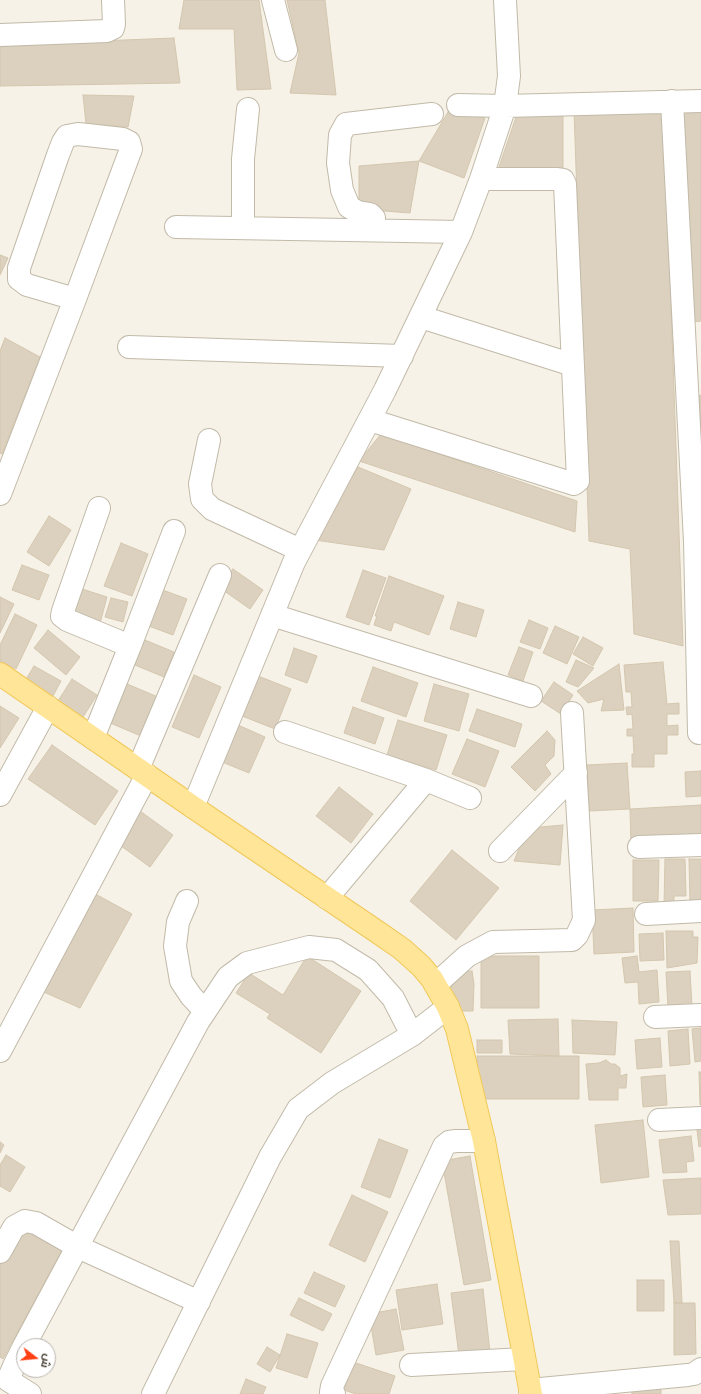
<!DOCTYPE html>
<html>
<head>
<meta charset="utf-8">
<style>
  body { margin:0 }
  #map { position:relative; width:701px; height:1394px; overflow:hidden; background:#f6f2e7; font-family:Barlow,Cairo,sans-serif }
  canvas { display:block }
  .north { position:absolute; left:16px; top:1338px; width:40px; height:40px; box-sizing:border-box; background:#fff; border:1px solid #b7b3ae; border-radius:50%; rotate:106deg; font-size:11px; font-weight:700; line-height:16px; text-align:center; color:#4a4235 }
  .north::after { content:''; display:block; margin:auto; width:14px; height:18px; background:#ff4015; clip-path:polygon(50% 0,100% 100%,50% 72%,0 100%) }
</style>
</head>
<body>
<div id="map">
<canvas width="701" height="1394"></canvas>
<div class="north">ش</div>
</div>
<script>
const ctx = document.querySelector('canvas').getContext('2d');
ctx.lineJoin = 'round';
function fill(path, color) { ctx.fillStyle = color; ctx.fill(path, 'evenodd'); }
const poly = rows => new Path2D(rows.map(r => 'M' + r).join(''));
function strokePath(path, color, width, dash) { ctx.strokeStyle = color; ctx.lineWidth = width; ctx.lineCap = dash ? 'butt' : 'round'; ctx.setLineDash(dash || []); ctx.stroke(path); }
const building = poly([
  [184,0,259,0,271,89,237,90,234,29,179,29,184,0],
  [287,0,325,0,336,95,290,93,299,53,287,0],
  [174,38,180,83,0,86,0,45,174,38],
  [83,95,134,96,128,127,86,124,83,95],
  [664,107,683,646,634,634,630,549,589,541,574,111,664,107],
  [683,110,701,112,701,321,692,322,683,110],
  [448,112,485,118,464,178,419,161,448,112],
  [517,114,563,115,563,171,498,170,517,114],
  [419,161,410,213,359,209,359,166,419,161],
  [0,255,8,258,0,275,0,255],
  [5,338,40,357,2,454,0,453,0,351,5,338],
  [701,395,701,443,699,396,701,395],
  [381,434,577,501,575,532,359,461,381,434],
  [358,467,411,489,384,550,315,540,358,467],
  [49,516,71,530,49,566,27,552,49,516],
  [121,543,148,554,132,596,104,586,121,543],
  [22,565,49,575,39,600,12,590,22,565],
  [233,569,263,590,250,609,220,588,233,569],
  [363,570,386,578,369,625,346,617,363,570],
  [389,576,444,596,429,635,394,622,391,631,374,625,377,616,375,616,389,576],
  [76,587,107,597,99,627,67,617,76,587],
  [160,589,187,599,173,635,146,625,160,589],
  [0,597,14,604,0,633,0,597],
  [111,598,128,602,123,622,105,617,111,598],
  [458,602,484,610,476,637,450,629,458,602],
  [15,614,37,625,16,669,0,661,0,645,15,614],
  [529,620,548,628,540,649,520,642,529,620],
  [555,626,579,637,567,664,543,653,555,626],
  [48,630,80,657,66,675,34,648,48,630],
  [583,637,603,648,593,666,573,654,583,637],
  [140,638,174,652,164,677,130,663,140,638],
  [519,647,533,652,523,681,508,675,519,647],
  [294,648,317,656,307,683,285,675,294,648],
  [576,660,594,668,578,687,566,682,576,660],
  [663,662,667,704,679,703,679,714,667,714,667,726,678,725,678,735,667,735,667,754,654,754,654,767,632,767,632,754,634,754,633,736,627,736,627,729,633,729,632,714,627,715,626,707,632,707,631,692,626,692,624,665,663,662],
  [619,664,624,710,601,711,604,699,588,703,577,691,619,664],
  [34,666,61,681,53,696,25,681,34,666],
  [373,667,418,683,406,717,361,701,373,667],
  [253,674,291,689,275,729,237,714,253,674],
  [194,675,221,687,199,738,172,727,194,675],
  [72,679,97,695,83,717,58,701,72,679],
  [120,681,158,697,141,736,103,720,120,681],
  [554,682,573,695,561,714,541,701,554,682],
  [434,684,469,694,459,731,424,721,434,684],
  [0,706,19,718,0,748,0,706],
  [353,707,384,718,375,744,344,733,353,707],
  [477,709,522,724,515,747,469,731,477,709],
  [398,720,447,735,436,770,387,755,398,720],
  [238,725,265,737,249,773,222,762,238,725],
  [547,731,555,740,554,756,545,765,551,774,535,791,511,767,547,731],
  [467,739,499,751,485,787,452,774,467,739],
  [52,745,118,791,95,825,28,779,52,745],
  [627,763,630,809,589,811,587,765,627,763],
  [701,771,701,796,686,797,685,772,701,771],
  [339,787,373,814,351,843,316,816,339,787],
  [701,805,701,840,631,844,630,809,701,805],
  [140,811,173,835,150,867,117,843,140,811],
  [563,825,560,865,514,861,523,839,531,830,541,827,563,825],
  [452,850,499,888,456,940,410,901,452,850],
  [665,859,685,859,686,896,674,896,674,906,664,906,665,859],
  [689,859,701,859,701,902,690,903,689,859],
  [633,860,659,860,658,901,633,901,633,860],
  [88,890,132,914,80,1008,37,989,88,890],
  [633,908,634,952,594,954,592,910,633,908],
  [666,931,693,931,693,937,698,937,697,963,667,968,666,931],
  [663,933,664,960,640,961,639,934,663,933],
  [307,956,361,991,321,1053,267,1018,270,1014,236,993,249,973,283,995,307,956],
  [481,956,539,956,539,1008,481,1008,481,956],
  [637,956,639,972,657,970,659,1002,639,1004,638,982,625,983,622,958,637,956],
  [472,971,474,984,473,1011,461,1011,453,993,451,992,445,983,459,972,472,971],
  [690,971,692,1006,668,1007,666,972,690,971],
  [558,1019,559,1056,510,1054,508,1020,558,1019],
  [572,1020,617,1022,615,1055,573,1053,572,1020],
  [701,1028,701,1061,695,1062,692,1029,701,1028],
  [688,1029,690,1064,670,1066,668,1031,688,1029],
  [660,1038,662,1067,637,1069,635,1040,660,1038],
  [477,1040,502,1040,502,1053,477,1053,477,1040],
  [477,1056,579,1056,579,1099,477,1099,477,1056],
  [606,1060,611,1064,615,1064,620,1068,620,1076,627,1074,626,1088,618,1088,618,1100,589,1100,586,1064,599,1063,606,1060],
  [699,1072,701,1072,701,1105,700,1105,699,1072],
  [665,1075,667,1105,643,1107,641,1077,665,1075],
  [643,1120,649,1177,601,1183,595,1125,643,1120],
  [701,1129,701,1146,699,1147,697,1130,701,1129],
  [691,1136,694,1161,686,1162,687,1172,663,1173,659,1140,691,1136],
  [379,1139,408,1150,390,1198,361,1187,379,1139],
  [0,1142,4,1145,0,1153,0,1142],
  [6,1155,25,1167,10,1192,0,1186,0,1165,6,1155],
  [470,1156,491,1280,464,1285,442,1161,470,1156],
  [701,1178,701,1214,668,1215,663,1180,701,1178],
  [352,1195,388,1212,365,1262,329,1245,352,1195],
  [18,1226,62,1250,3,1359,0,1357,0,1259,18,1226],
  [670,1241,679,1241,682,1303,674,1303,670,1241],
  [314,1272,345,1286,335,1307,304,1293,314,1272],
  [637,1280,664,1280,664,1311,637,1311,637,1280],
  [437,1284,443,1324,402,1330,396,1290,437,1284],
  [483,1289,490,1352,459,1356,451,1293,483,1289],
  [299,1298,332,1314,323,1331,290,1315,299,1298],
  [674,1303,695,1303,696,1354,674,1355,674,1303],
  [396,1309,404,1350,376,1355,369,1314,396,1309],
  [287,1334,318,1343,307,1378,276,1368,287,1334],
  [267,1347,280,1355,270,1372,257,1364,267,1347],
  [353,1362,395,1376,389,1394,356,1394,344,1390,353,1362],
  [246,1379,266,1387,263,1394,240,1394,246,1379],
  [661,1386,661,1394,632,1394,631,1387,661,1386]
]);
fill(building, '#dcd1be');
strokePath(building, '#d4c6ae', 1);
const minor = poly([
  [273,0,286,50],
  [0,35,107,31,113,28,114,24,113,0],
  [672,101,695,541,699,733],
  [458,105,505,106,701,101],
  [176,227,461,232],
  [243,227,243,159,248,109],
  [374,230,374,218,370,214,358,212,349,207,342,190,338,163,340,135,346,124,432,114],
  [421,317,573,365],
  [129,347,402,356],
  [370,420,574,484,578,481,565,184,563,180,556,179,481,179],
  [209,440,200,484,202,499,212,509,300,550],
  [0,494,75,299,131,149,129,142,123,139,78,134,67,136,63,142,58,155,19,268,19,279,27,285,75,299],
  [272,615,531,696],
  [130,646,174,531],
  [285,732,426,780,470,798],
  [93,738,130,646,67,620,62,616,63,611,99,508],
  [138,769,220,575],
  [0,795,48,707],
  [193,807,294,562,385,390,461,232,481,179,505,106,509,76,505,0],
  [639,847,701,845],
  [500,851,576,773],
  [327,898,426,780],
  [187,901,178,922,175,946,181,981,191,996,205,1011],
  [646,914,701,911],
  [436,984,467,956,493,942,572,940,577,935,584,920,572,713],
  [655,1017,701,1015],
  [0,1051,147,775],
  [659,1120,701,1118],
  [0,1252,14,1227,25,1221,36,1223,78,1247,199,1302],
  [24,1346,198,1022,228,977,247,963,309,947,336,950,368,970,393,998,412,1035],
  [24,1346,14,1366,8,1380,30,1394],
  [411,1365,524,1359],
  [530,1390,688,1375,694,1374,701,1369],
  [153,1394,270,1157,298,1109,332,1083,412,1035,448,1007],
  [334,1394,331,1392,332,1386,444,1146,449,1142,456,1141,484,1141]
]);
const major = poly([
  [0,674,193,807,379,933,402,949,421,966,432,979,448,1007,457,1029,484,1141,531,1394]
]);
strokePath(minor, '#c2baa9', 24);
strokePath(major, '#f1c95a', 24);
strokePath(minor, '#fff', 22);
strokePath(major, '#ffe597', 22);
</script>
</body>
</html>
